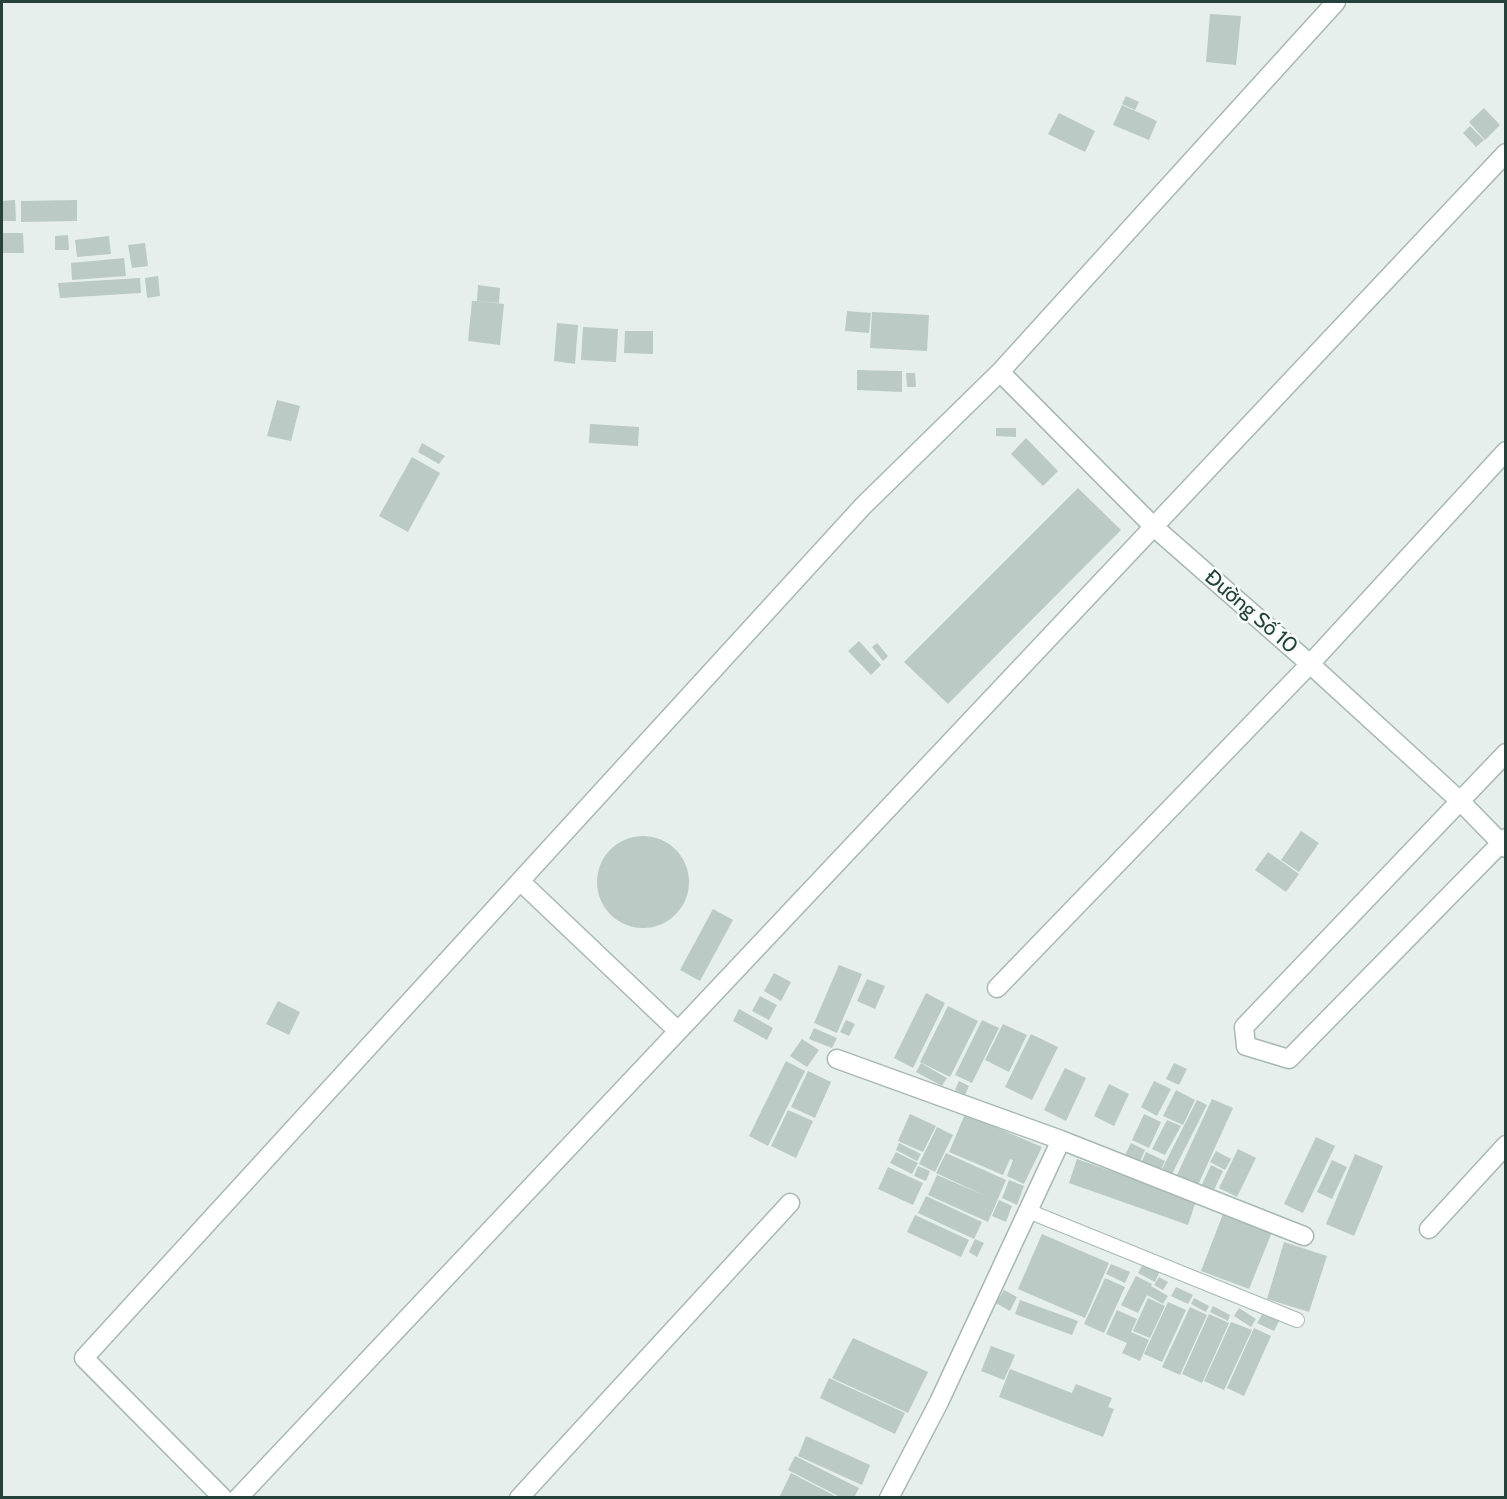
<!DOCTYPE html>
<html>
<head>
<meta charset="utf-8">
<style>
  body { margin:0 }
  #map { position:relative; width:1507px; height:1499px; overflow:hidden; background:#e6efeb; font-family:Cabin,sans-serif }
  canvas { display:block }
  .frame { position:absolute; inset:0; border:3px solid #24423a; pointer-events:none }
</style>
</head>
<body>
<div id="map">
<canvas width="1507" height="1499"></canvas>
<div class="frame"></div>
</div>
<script>
const ctx = document.querySelector('canvas').getContext('2d');
ctx.lineJoin = 'round';
function fill(path, color) { ctx.fillStyle = color; ctx.fill(path, 'evenodd'); }
const poly = rows => new Path2D(rows.map(r => 'M' + r).join(''));
function strokePath(path, color, width, dash) { ctx.strokeStyle = color; ctx.lineWidth = width; ctx.lineCap = dash ? 'butt' : 'round'; ctx.setLineDash(dash || []); ctx.stroke(path); }
function drawText(font, color, halo, rows, align = 'center') {
  ctx.font = font + ' Cabin,sans-serif'; ctx.lineWidth = 5; ctx.setLineDash([]); ctx.textBaseline = 'middle'; ctx.strokeStyle = halo; ctx.fillStyle = color; for (const [text, x, y, turn = 0] of rows) {
    ctx.save(); ctx.translate(x, y); ctx.rotate((+turn || 0) * Math.PI / 180); ctx.textAlign = isNaN(turn) ? turn : align; if (halo) ctx.strokeText(text, 0, 0); ctx.fillText(text, 0, 0); ctx.restore();
  }
}
fill(poly([
  [1210,14,1241,16,1236,65,1206,62],
  [1126,96,1139,102,1135,110,1122,104],
  [1122,105,1157,121,1149,140,1113,125],
  [1484,108,1500,125,1485,140,1469,122],
  [1059,113,1095,131,1085,152,1048,134],
  [1470,126,1484,140,1476,147,1463,133],
  [15,200,16,221,2,221,2,201],
  [77,200,77,221,21,222,21,201],
  [2,233,23,233,24,253,2,253],
  [68,235,69,250,55,250,55,236],
  [109,236,111,254,77,257,75,240],
  [145,243,148,266,132,268,128,245],
  [124,258,126,276,72,280,71,263],
  [158,276,160,296,147,298,145,278],
  [140,278,141,293,60,298,58,283],
  [478,285,500,288,499,303,479,301,504,304,500,345,468,341,472,301,477,301],
  [847,311,871,313,869,333,845,331],
  [872,312,929,315,927,351,870,348],
  [557,323,578,325,575,364,554,361],
  [583,327,618,329,616,362,581,360],
  [625,331,653,331,653,354,624,353],
  [857,370,902,371,902,392,857,390],
  [906,373,915,373,916,387,907,387],
  [277,400,300,406,291,441,267,436],
  [590,424,639,427,638,446,589,443],
  [996,428,1016,428,1016,437,996,436],
  [1026,438,1058,471,1043,486,1011,454],
  [422,443,445,456,439,464,418,452],
  [412,457,440,473,408,532,379,516],
  [1078,488,1121,530,948,704,904,662],
  [859,641,881,665,871,675,848,651],
  [877,643,888,656,883,661,872,647],
  [1301,831,1319,843,1299,872,1281,860],
  '597 882a46 46 0 1 1 92 0a46 46 0 1 1-92 0Z',
  [1268,852,1299,874,1286,892,1255,870],
  [713,909,733,920,700,981,680,970],
  [839,965,862,974,837,1033,814,1023],
  [774,973,791,982,781,1001,764,991],
  [867,979,885,986,875,1009,857,1001],
  [926,993,945,1003,913,1068,894,1058],
  [760,996,777,1005,769,1020,752,1011],
  [278,1001,300,1012,289,1035,266,1024],
  [948,1006,978,1021,950,1077,920,1062],
  [739,1009,773,1028,767,1040,733,1021],
  [846,1020,855,1024,849,1036,840,1032],
  [982,1020,999,1028,972,1083,955,1075],
  [1003,1024,1027,1035,1009,1072,985,1060],
  [814,1028,837,1038,832,1048,809,1039],
  [1031,1034,1058,1047,1032,1100,1005,1087],
  [802,1039,819,1050,807,1067,790,1056],
  [786,1061,805,1071,768,1146,749,1136],
  [921,1063,947,1078,942,1086,916,1072],
  [1174,1063,1187,1069,1179,1085,1166,1079],
  [1065,1068,1086,1078,1066,1121,1044,1110],
  [808,1071,831,1082,815,1118,791,1107],
  [959,1081,969,1086,965,1095,955,1090],
  [1154,1081,1171,1089,1157,1116,1141,1107],
  [1109,1084,1129,1094,1114,1126,1094,1116],
  [1176,1090,1195,1100,1183,1125,1163,1116],
  [1212,1099,1233,1108,1198,1185,1177,1175],
  [1197,1100,1207,1105,1172,1174,1162,1169],
  [788,1110,813,1121,796,1158,771,1146],
  [910,1114,936,1126,923,1152,898,1141],
  [965,1114,1042,1147,1024,1184,1007,1176,1013,1160,1010,1159,1003,1175,949,1152],
  [1144,1114,1161,1122,1149,1148,1132,1140],
  [1167,1120,1181,1126,1165,1155,1152,1149],
  [937,1127,953,1135,935,1172,919,1164],
  [1316,1137,1335,1146,1303,1213,1284,1204],
  [899,1143,921,1154,917,1161,896,1150],
  [1131,1143,1145,1150,1138,1166,1123,1159],
  [1238,1149,1256,1158,1237,1197,1219,1188],
  [1216,1151,1231,1159,1225,1170,1210,1162],
  [896,1152,918,1163,912,1174,890,1163],
  [1146,1152,1165,1161,1160,1171,1141,1163],
  [946,1153,1006,1180,988,1222,928,1195,937,1175,988,1197,936,1173],
  [1355,1154,1383,1166,1354,1236,1326,1224],
  [1077,1159,1196,1201,1188,1225,1069,1183],
  [1332,1160,1347,1167,1332,1199,1317,1192],
  [1211,1165,1223,1171,1213,1192,1201,1187],
  [918,1166,930,1171,926,1181,914,1176],
  [888,1167,923,1183,913,1205,878,1189],
  [1009,1180,1024,1186,1017,1205,1002,1198],
  [926,1196,982,1222,974,1239,918,1213],
  [999,1200,1012,1206,1006,1222,992,1216],
  [1223,1214,1272,1232,1249,1289,1201,1271],
  [915,1215,969,1240,961,1257,907,1232],
  [1042,1234,1109,1263,1085,1318,1018,1289],
  [975,1239,984,1243,977,1257,969,1252],
  [1284,1242,1327,1256,1309,1312,1267,1299],
  [1144,1262,1160,1271,1155,1282,1138,1273],
  [1111,1264,1130,1272,1125,1283,1106,1274],
  [1136,1276,1152,1284,1151,1286,1168,1296,1163,1304,1147,1295,1138,1313,1121,1305],
  [1159,1277,1168,1282,1163,1290,1154,1285],
  [1105,1278,1125,1287,1104,1333,1084,1324],
  [1176,1287,1193,1295,1188,1304,1171,1296],
  [1004,1290,1017,1297,1010,1311,996,1303],
  [1148,1298,1165,1306,1150,1338,1133,1331],
  [1194,1298,1209,1306,1206,1312,1191,1304],
  [1020,1300,1078,1321,1072,1335,1015,1314],
  [1168,1302,1186,1310,1162,1362,1144,1354],
  [1213,1306,1230,1315,1228,1321,1210,1312],
  [1190,1307,1207,1315,1180,1375,1162,1367],
  [1239,1308,1256,1319,1251,1327,1234,1316],
  [1117,1310,1137,1319,1131,1332,1149,1340,1140,1361,1122,1353,1127,1343,1106,1334],
  [1263,1313,1279,1321,1274,1331,1257,1323],
  [1209,1314,1229,1323,1202,1383,1182,1374],
  [1231,1322,1252,1330,1224,1390,1204,1381],
  [1254,1328,1271,1336,1244,1396,1227,1388],
  [853,1338,928,1372,908,1413,832,1378],
  [991,1346,1015,1355,1004,1380,981,1371],
  [1010,1369,1072,1393,1076,1384,1112,1398,1108,1407,1114,1409,1103,1437,999,1397],
  [829,1378,905,1413,895,1434,820,1398],
  [806,1436,870,1465,862,1485,798,1456],
  [795,1456,859,1488,854,1498,842,1498,788,1470],
  [791,1473,839,1498,779,1498]
]), '#bbcac4');
const service = poly([
  [1028,1211,1297,1320]
]);
const minor = poly([
  [1000,372,1154,527,1310,664,1460,801,1506,848],
  [1506,753,1244,1027,1246,1046,1289,1059,1506,838],
  [520,881,678,1031],
  [997,988,1310,664,1506,451],
  [837,1059,1061,1140],
  [1429,1229,1506,1145],
  [223,1498,84,1358,863,506,1000,372,1336,2],
  [238,1498,1506,153],
  [519,1498,790,1203],
  [889,1498,939,1402,1061,1140,1304,1236]
]);
strokePath(service, '#a8b8b2', 16);
strokePath(minor, '#a8b8b2', 21);
strokePath(service, '#fff', 14);
strokePath(minor, '#fff', 18);
drawText('21px', '#24423a', '#f7fbf9', [
  ["Đường Số 10",1251,612,41]
]);
</script>
</body>
</html>
